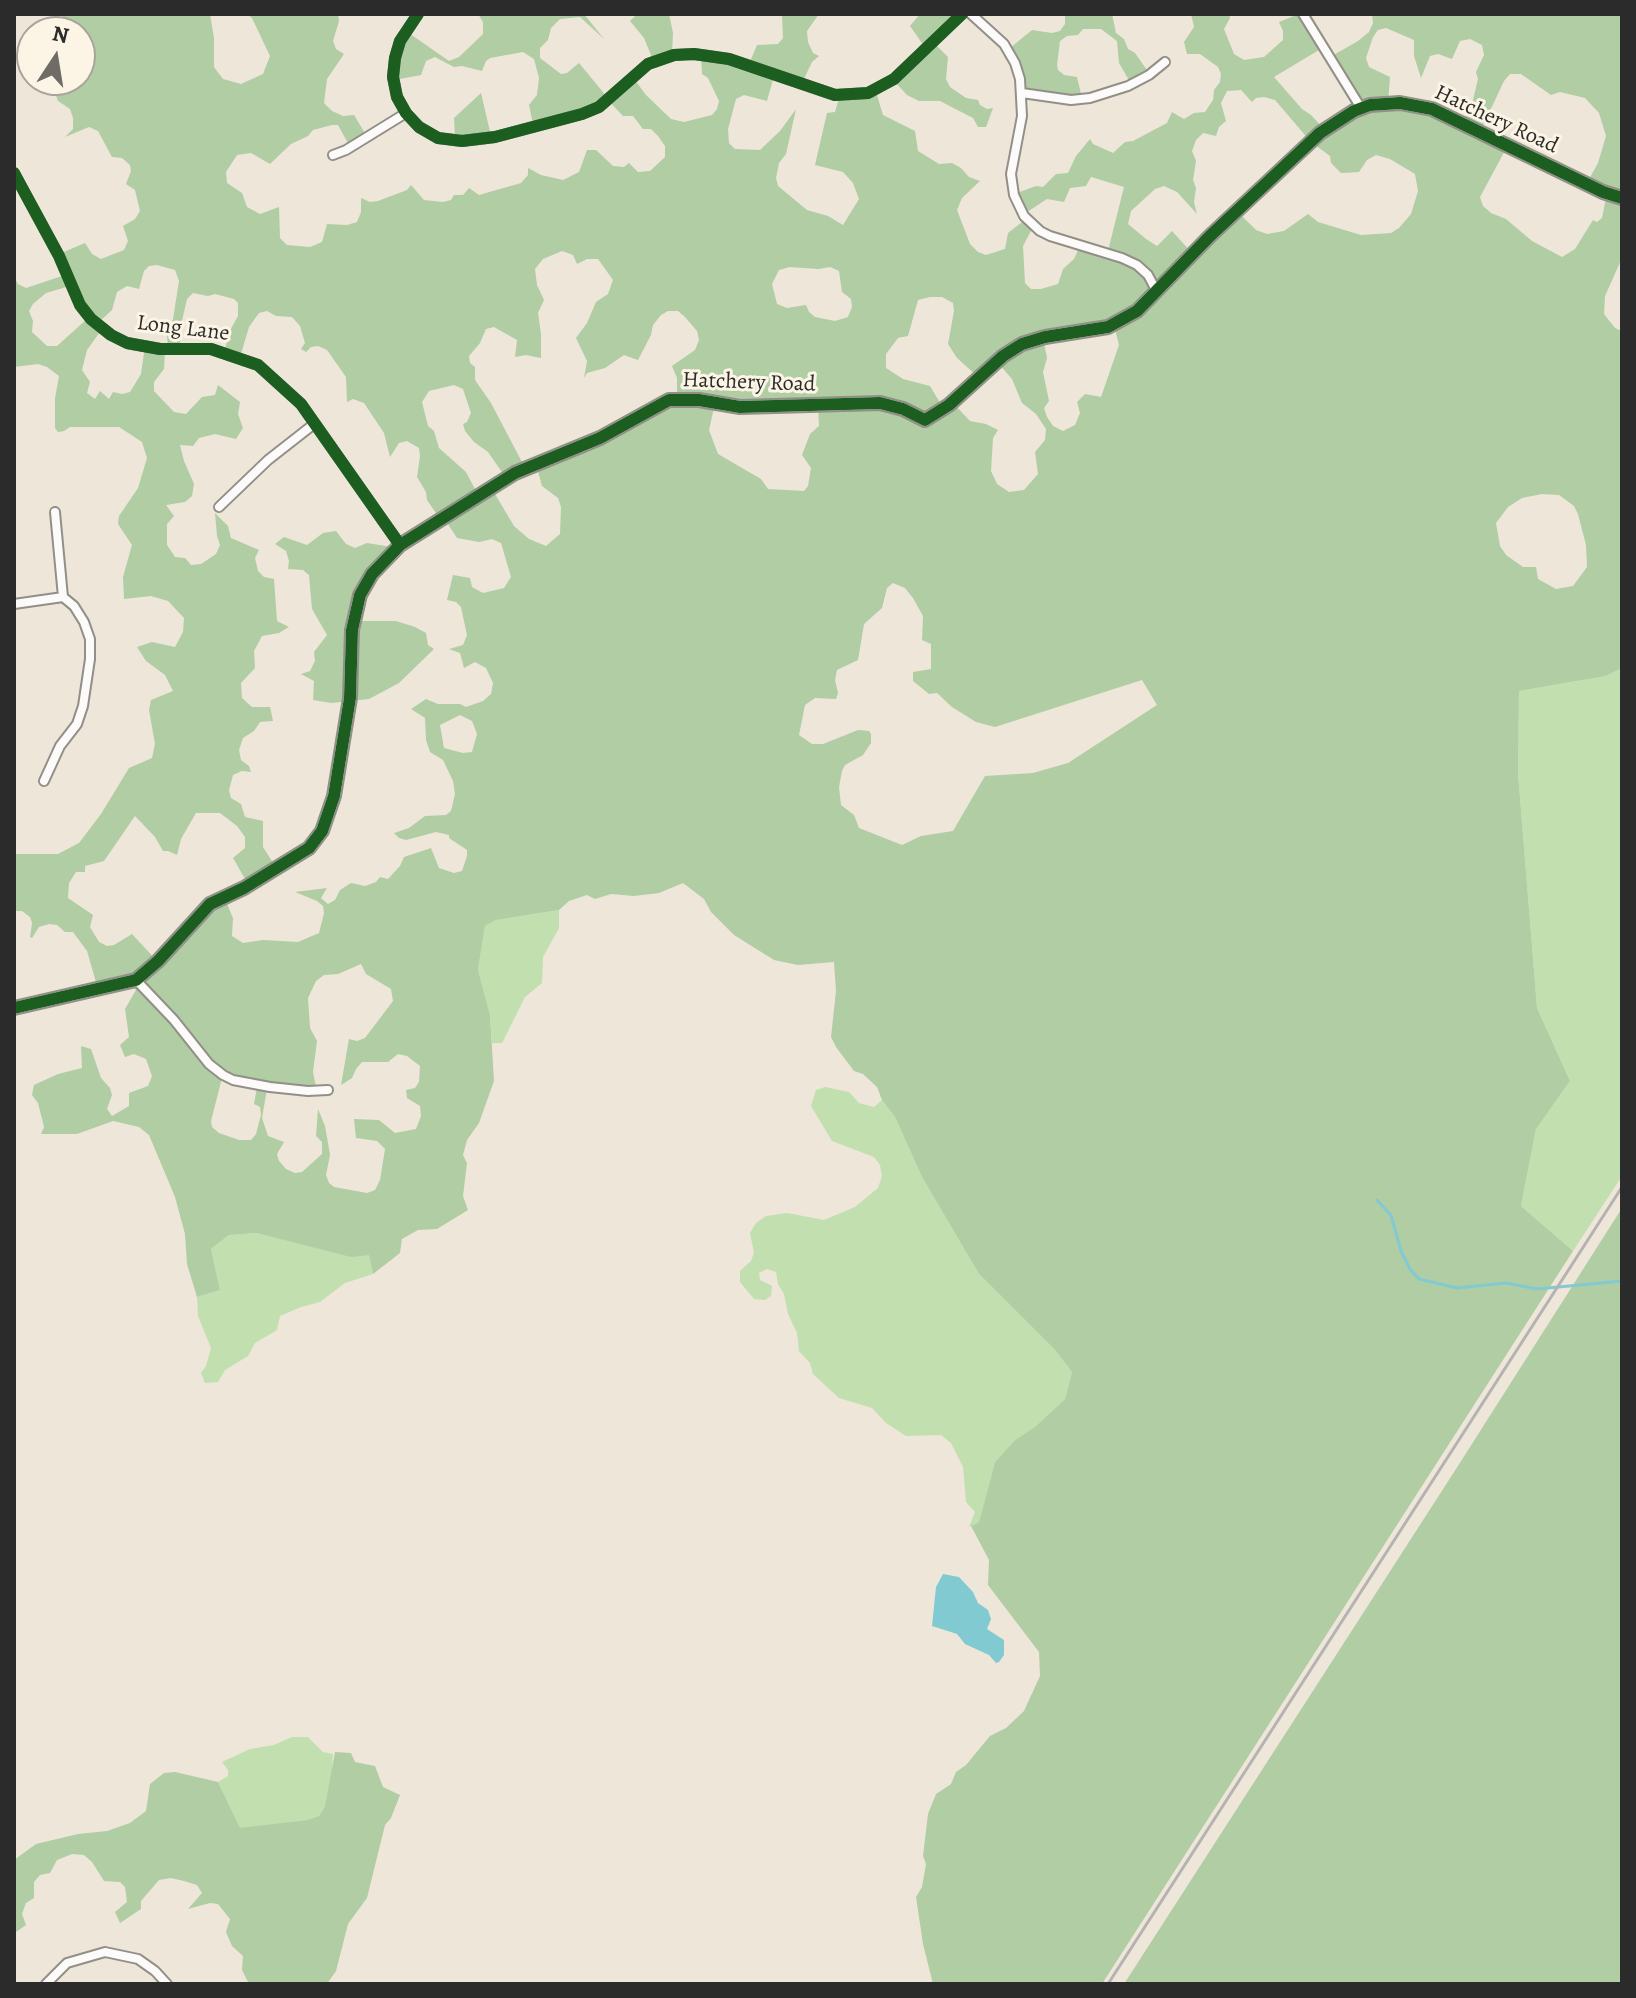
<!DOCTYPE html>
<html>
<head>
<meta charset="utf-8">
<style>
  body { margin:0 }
  #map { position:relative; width:1636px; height:1998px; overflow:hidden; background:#eee6d9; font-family:Alegreya,serif }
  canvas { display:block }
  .frame { position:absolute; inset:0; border:16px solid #2b2b2b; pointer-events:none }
  .north { position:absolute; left:16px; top:16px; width:80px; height:80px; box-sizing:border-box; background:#fcf5e5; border:2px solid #a8a49b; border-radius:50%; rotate:12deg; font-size:22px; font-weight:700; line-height:32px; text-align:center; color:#2b2b2b }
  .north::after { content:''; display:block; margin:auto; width:28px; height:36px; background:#6f6c68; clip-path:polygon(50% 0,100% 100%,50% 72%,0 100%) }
</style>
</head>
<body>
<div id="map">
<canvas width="1636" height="1998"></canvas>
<div class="frame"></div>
<div class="north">N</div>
</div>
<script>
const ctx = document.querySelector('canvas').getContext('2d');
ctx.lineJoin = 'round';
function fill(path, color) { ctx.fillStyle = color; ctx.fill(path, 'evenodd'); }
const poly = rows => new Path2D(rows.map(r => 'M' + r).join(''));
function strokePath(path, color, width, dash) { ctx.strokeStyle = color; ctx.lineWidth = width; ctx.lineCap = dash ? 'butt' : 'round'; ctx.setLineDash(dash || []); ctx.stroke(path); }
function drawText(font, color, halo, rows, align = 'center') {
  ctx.font = font + ' Alegreya,serif'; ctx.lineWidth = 6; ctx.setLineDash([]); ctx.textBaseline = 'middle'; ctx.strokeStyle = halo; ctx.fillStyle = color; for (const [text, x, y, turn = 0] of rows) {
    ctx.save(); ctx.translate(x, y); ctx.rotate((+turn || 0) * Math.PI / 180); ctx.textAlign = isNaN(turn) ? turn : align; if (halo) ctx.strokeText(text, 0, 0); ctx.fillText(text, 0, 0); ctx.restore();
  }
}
fill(poly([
  [1622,668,1622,1176,1573,1251,1521,1206,1536,1129,1570,1081,1537,1008,1518,773,1519,691,1606,676],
  [559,910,559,928,543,957,542,983,525,997,502,1043,492,1043,490,1015,478,970,485,926,496,920],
  [825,1087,849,1092,859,1103,874,1107,882,1100,895,1117,922,1177,979,1274,1055,1350,1072,1372,1065,1399,1036,1426,1014,1441,995,1462,979,1522,969,1527,975,1512,966,1502,963,1467,951,1443,941,1435,906,1436,886,1423,872,1408,839,1398,813,1374,810,1363,799,1351,797,1333,788,1314,784,1294,778,1284,776,1272,767,1269,759,1273,760,1280,772,1286,771,1296,765,1300,754,1299,740,1282,740,1271,751,1261,754,1253,750,1233,756,1223,766,1216,787,1213,824,1220,855,1207,878,1188,882,1176,880,1165,874,1157,832,1141,811,1106,816,1090],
  [257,1233,369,1254,373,1274,345,1283,320,1302,301,1307,280,1316,277,1330,255,1343,248,1356,225,1370,218,1382,205,1383,201,1373,206,1366,211,1348,198,1316,197,1297,220,1290,211,1249,229,1235],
  [292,1737,308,1737,323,1752,333,1754,331,1785,325,1806,319,1816,307,1820,240,1829,218,1782,228,1776,228,1770,222,1762,250,1749,274,1745]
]), '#c1dfaf');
fill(poly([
  [64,14,210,14,214,38,214,67,223,79,241,84,263,74,270,56,252,18,247,14,338,14,339,21,333,41,336,49,344,54,327,79,324,103,332,111,343,116,354,115,366,135,349,145,338,125,332,125,313,130,308,136,291,144,270,164,251,153,237,155,226,172,227,183,242,193,247,207,260,214,279,207,280,238,287,245,310,247,322,242,327,224,347,225,357,222,361,212,361,198,370,202,378,201,407,190,411,185,424,200,443,202,451,200,454,195,463,195,469,188,479,195,521,183,528,175,528,168,541,175,563,180,579,172,587,150,596,150,613,166,624,167,629,163,638,172,650,171,665,157,665,146,658,136,651,129,643,129,633,116,623,116,608,100,598,107,533,124,529,105,537,95,539,78,534,59,523,52,490,58,486,61,482,71,462,66,454,67,435,57,426,61,421,75,394,80,394,70,406,31,449,61,459,57,483,34,483,22,478,14,584,14,604,39,580,17,560,19,551,28,548,40,540,48,540,58,561,74,567,73,579,63,607,97,632,76,646,95,671,119,684,122,712,115,717,109,719,101,708,78,702,74,701,55,749,64,757,45,778,44,783,38,782,14,819,14,807,31,808,42,813,53,819,56,812,62,802,83,774,76,767,101,744,95,736,99,728,129,729,143,735,149,760,150,780,131,796,109,786,154,779,163,776,178,778,186,807,210,828,216,843,225,859,199,853,183,843,172,815,165,827,113,835,112,840,95,876,92,883,115,915,131,918,151,939,164,952,163,961,168,969,177,980,181,962,198,957,210,970,244,978,252,986,255,1005,249,1008,233,1026,219,1033,227,1023,246,1025,283,1031,289,1041,289,1058,284,1063,269,1074,259,1080,246,1108,251,1124,187,1091,177,1086,186,1070,188,1064,202,1047,199,1024,214,1017,193,1036,186,1043,187,1056,174,1068,173,1076,156,1090,139,1093,144,1113,153,1125,142,1133,141,1167,123,1172,112,1184,119,1194,113,1205,112,1213,100,1214,90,1220,82,1221,74,1218,67,1200,54,1187,54,1184,42,1194,27,1191,14,1229,14,1230,18,1224,29,1234,54,1244,60,1264,57,1283,40,1283,31,1279,22,1299,14,1307,14,1324,47,1274,77,1302,109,1311,115,1323,128,1360,106,1332,56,1358,41,1369,32,1373,23,1372,14,1622,14,1622,258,1605,296,1604,314,1615,328,1622,331,1622,668,1606,676,1519,691,1518,773,1537,1008,1570,1081,1536,1129,1521,1206,1573,1251,1102,1984,933,1984,923,1944,916,1897,922,1887,926,1864,923,1856,928,1814,936,1794,951,1784,956,1772,966,1765,990,1736,1006,1728,1024,1711,1040,1676,1039,1652,988,1585,989,1560,971,1526,979,1522,995,1462,1014,1441,1036,1426,1065,1399,1072,1372,1055,1350,979,1274,922,1177,895,1117,882,1100,877,1087,863,1074,854,1071,836,1047,831,1037,836,991,834,962,798,965,774,960,734,935,711,912,704,899,683,883,659,893,634,896,611,894,595,899,587,895,569,901,559,910,496,920,485,926,478,970,490,1015,494,1081,479,1123,467,1140,463,1155,467,1163,463,1196,468,1210,437,1229,418,1230,402,1239,400,1253,373,1274,369,1255,351,1257,257,1233,229,1235,211,1249,220,1290,197,1297,187,1264,185,1234,175,1197,149,1135,139,1127,113,1121,77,1134,41,1134,44,1127,38,1103,32,1095,34,1085,58,1074,82,1068,81,1046,91,1049,101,1078,110,1088,112,1095,107,1109,112,1116,129,1106,129,1093,148,1086,152,1076,146,1059,134,1054,125,1057,120,1045,129,1037,125,1009,136,990,131,984,98,989,87,951,73,932,65,932,57,925,49,924,39,927,32,938,30,937,32,923,30,917,22,911,14,911,14,854,58,854,79,843,101,814,129,768,152,758,155,744,149,710,151,700,173,691,165,675,146,661,137,647,152,642,175,647,183,632,184,618,168,601,151,596,124,599,123,577,132,545,118,524,119,516,138,488,147,458,142,442,119,427,70,427,64,431,58,432,55,428,55,398,59,376,47,367,38,364,14,367,14,277,18,284,26,288,62,276,66,274,59,254,85,243,92,254,101,259,124,250,128,241,123,226,135,219,140,211,135,190,126,184,131,171,130,165,122,158,112,157,98,131,89,127,65,137,73,129,73,118,70,109,58,101,50,80,80,80,80,32,55,32],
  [1386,28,1414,40,1414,56,1421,78,1430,56,1438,54,1452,59,1460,41,1470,39,1482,45,1484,55,1476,72,1478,79,1472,104,1462,121,1388,102,1390,77,1369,67,1366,58,1373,37,1378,30],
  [1510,74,1521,74,1551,95,1560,92,1585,98,1599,113,1606,136,1598,163,1587,183,1607,193,1602,218,1597,222,1593,220,1575,249,1562,257,1532,241,1506,219,1491,213,1483,206,1480,197,1508,145,1481,130,1504,81],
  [1241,90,1252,102,1256,98,1264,97,1275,100,1311,142,1330,156,1331,163,1341,173,1359,172,1367,160,1376,155,1390,159,1415,174,1418,191,1411,214,1399,228,1391,233,1361,235,1318,222,1308,214,1284,231,1267,234,1256,230,1238,212,1192,253,1172,231,1157,246,1146,239,1128,224,1131,211,1155,189,1164,186,1177,192,1197,214,1194,202,1196,188,1193,180,1196,161,1192,151,1196,140,1203,133,1216,136,1219,127,1226,121,1221,103,1227,91],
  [562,251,573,255,577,264,587,259,598,259,613,280,608,294,596,302,587,323,576,338,587,361,584,378,587,373,605,368,624,355,638,360,651,335,653,325,661,315,668,311,678,311,685,317,697,331,699,340,695,350,672,366,677,378,677,398,537,468,542,486,558,498,561,507,560,534,546,546,529,539,514,526,492,489,478,495,466,472,439,448,434,431,428,426,422,402,429,391,454,385,463,389,471,413,467,422,463,424,465,431,474,442,488,452,506,478,523,464,491,403,475,380,475,367,470,363,469,356,480,343,486,329,494,327,517,340,515,357,526,355,541,358,541,334,538,313,544,300,537,285,535,269,543,259],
  [157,265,175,270,179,281,173,319,167,335,168,347,180,346,181,325,187,299,193,293,208,296,215,294,234,299,238,303,238,316,228,334,225,351,237,355,241,354,249,327,259,313,267,311,276,316,292,317,300,326,305,343,301,349,306,352,311,347,318,346,327,350,346,377,347,402,353,399,364,403,384,433,390,457,399,443,407,441,419,448,420,456,417,477,426,492,427,500,440,519,444,518,457,538,479,542,492,539,501,543,511,577,504,588,483,593,472,587,470,578,453,575,447,600,456,602,461,607,467,635,463,645,449,649,460,653,464,668,475,662,486,668,493,683,491,694,483,701,466,707,460,704,438,704,426,699,411,709,425,718,426,740,430,752,443,760,453,781,455,794,451,811,446,815,425,816,409,828,394,833,399,838,406,840,436,832,449,835,449,838,467,850,467,856,462,871,454,873,439,868,431,848,404,857,400,866,388,879,380,877,376,882,365,886,351,883,340,890,335,900,328,904,321,898,327,888,295,892,317,901,323,906,324,913,319,933,298,942,263,940,243,943,232,936,233,918,224,897,158,962,132,934,114,945,107,946,99,942,90,927,93,915,68,898,69,883,76,872,85,872,85,866,104,861,135,816,155,837,163,851,168,851,177,855,181,839,196,813,220,813,237,826,245,837,245,848,233,858,248,884,275,866,263,847,263,821,245,817,241,804,231,798,229,790,233,775,242,771,251,772,249,766,241,760,239,750,243,738,254,731,260,722,273,721,270,707,252,707,242,698,241,683,255,668,254,651,262,636,279,633,289,627,277,621,274,579,264,577,258,571,255,558,259,550,231,538,228,526,215,513,217,536,220,545,216,554,201,564,191,565,185,558,175,557,167,545,167,524,174,516,166,505,185,502,192,496,194,484,184,461,180,445,193,446,199,438,215,434,236,439,243,428,238,414,240,402,218,385,215,395,202,397,186,414,174,412,154,391,154,382,164,369,165,349,145,346,141,374,130,392,122,394,113,392,109,399,100,391,95,399,87,393,90,382,82,370,87,350,102,329,99,322,112,310,117,292,127,286,139,289,144,271,149,266],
  [790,267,818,269,830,267,839,271,842,292,851,299,852,307,848,317,835,321,815,317,809,312,806,305,787,308,777,304,772,284,779,270],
  [70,286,88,318,57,346,47,346,32,332,33,321,29,311,33,304,46,293],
  [930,297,942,297,953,303,954,311,948,344,957,358,978,377,998,363,1012,379,1022,403,1036,414,1046,429,1045,440,1035,452,1038,474,1024,490,1009,492,997,484,991,471,993,438,998,430,986,424,970,421,952,402,942,406,930,386,903,379,886,368,886,354,898,338,908,336,918,300],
  [1114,325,1119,345,1101,397,1085,394,1077,402,1080,413,1075,425,1063,431,1053,426,1047,417,1044,408,1049,401,1043,372,1047,358,1043,338],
  [715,403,818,405,819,426,810,434,802,455,811,468,808,486,804,491,768,489,761,479,718,454,709,430],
  [1542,494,1559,495,1574,506,1578,514,1586,545,1587,567,1573,586,1556,589,1538,579,1536,567,1523,567,1506,555,1500,546,1496,523,1508,507,1522,498],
  [893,583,905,588,913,598,923,616,922,640,931,644,931,669,913,672,913,681,929,694,937,693,952,707,976,722,995,727,1142,680,1157,705,1068,763,1033,773,985,776,953,831,921,836,902,845,859,828,854,815,841,805,839,787,842,771,845,765,863,755,871,743,871,734,869,731,858,730,823,744,812,744,799,735,805,705,815,698,836,699,838,693,835,680,837,670,858,660,864,624,882,608,887,588],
  [460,715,472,721,477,734,472,752,463,753,444,748,440,725],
  [361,964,366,974,391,989,393,1001,365,1038,357,1041,349,1039,341,1085,352,1078,356,1069,362,1062,388,1062,398,1054,407,1056,420,1066,419,1082,415,1088,406,1090,407,1098,420,1106,421,1116,416,1129,395,1133,379,1120,354,1119,356,1138,377,1141,385,1149,380,1180,375,1190,367,1193,334,1187,329,1183,326,1175,330,1155,325,1126,318,1109,316,1136,322,1142,322,1154,302,1172,295,1173,286,1169,279,1161,277,1154,284,1142,268,1136,262,1118,267,1089,308,1095,317,1092,313,1072,317,1041,310,1028,308,998,316,981,324,975,338,974],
  [222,1078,257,1087,254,1104,260,1107,261,1115,256,1134,251,1140,239,1140,219,1133,212,1127,211,1121],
  [637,14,669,14,673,33,672,54,653,60,644,38,630,21],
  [920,14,961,14,934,43,948,57,946,79,950,87,966,98,978,100,980,105,987,109,993,108,986,127,978,127,973,118,940,101,919,101,907,95,893,80,924,46,910,26],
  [1065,14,1112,14,1116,33,1124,39,1128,49,1135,53,1149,73,1130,82,1119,63,1117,41,1101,29,1083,29,1078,35,1067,36,1060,41,1057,65,1058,70,1064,75,1077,77,1082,98,1021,92,1010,48,1032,30,1052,33,1060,31,1065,24],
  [481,93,491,136,455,139,454,118],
  [336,531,346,544,355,548,367,543,392,547,381,562,354,621,396,621,415,627,426,633,428,645,434,649,399,683,369,699,331,703,313,700,314,681,301,674,310,671,315,661,314,652,327,635,312,609,309,575,303,570,288,569,289,561,286,551,275,544,284,537,307,545,323,533],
  [1622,1208,1622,1984,1124,1984,1456,1469],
  [335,1752,351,1753,355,1762,375,1766,383,1787,400,1795,391,1818,385,1825,367,1898,348,1924,336,1971,327,1984,249,1984,242,1970,243,1956,232,1946,226,1932,230,1919,218,1904,210,1903,188,1909,202,1893,197,1885,184,1881,171,1878,159,1880,141,1901,141,1909,120,1923,115,1912,127,1902,125,1887,120,1882,104,1881,92,1862,84,1855,72,1854,57,1860,50,1873,40,1875,34,1882,34,1898,26,1903,22,1914,26,1925,16,1932,14,1931,14,1860,36,1844,78,1834,107,1831,130,1823,146,1811,150,1784,164,1773,175,1772,218,1782,240,1828,307,1820,319,1816,325,1806]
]), '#b0cda4');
fill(poly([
  [943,1574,959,1577,973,1592,978,1603,988,1610,991,1619,987,1629,1004,1640,1004,1655,999,1662,996,1663,989,1655,965,1644,957,1634,932,1626,936,1587]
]), '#82cad2');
strokePath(poly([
  [1377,1200,1391,1215,1401,1251,1410,1269,1419,1279,1457,1288,1506,1283,1537,1289,1622,1281]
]), '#82cad2', 3);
const street = poly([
  [418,14,400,41,395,58,393,77,397,97,406,113,419,127,438,138,462,141,495,137,582,114,599,107,648,64,674,55,694,54,729,59,835,95,868,93,894,79,962,14],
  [971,14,1004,44,1015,63,1020,79,1022,116,1011,174,1014,195,1024,216,1040,231,1050,236,1122,258,1137,265,1148,275,1157,292],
  [1303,14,1361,108],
  [1022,93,1071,100,1090,98,1128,86,1149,75,1165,62],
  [333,155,346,150,406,113],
  [14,173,59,256,80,305,91,319,111,335,127,343,160,349,211,349,258,365,301,404,400,545],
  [219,507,268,460,314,424],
  [14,604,63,597,55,512],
  [44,781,60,746,77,724,83,706,90,659,90,639,84,622,74,606,63,597],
  [136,980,174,1020,209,1064,223,1075,233,1080,270,1087,308,1091,328,1090],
  [46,1984,67,1963,105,1952,138,1959,155,1971,167,1984]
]);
const secondary = poly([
  [14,1008,136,980,158,961,210,904,244,888,309,848,322,831,334,796,350,698,352,630,360,595,372,574,400,545,515,473,600,438,669,400,699,400,740,407,880,403,903,409,925,420,949,405,1003,356,1022,344,1045,337,1108,327,1137,311,1210,236,1320,133,1354,111,1370,105,1400,103,1432,109,1603,192,1622,198]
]);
strokePath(street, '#928f88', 12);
strokePath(secondary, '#928f88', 16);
strokePath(street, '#fcfbf9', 8);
strokePath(secondary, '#fcfbf9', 12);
strokePath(poly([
  [1108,1984,1622,1187]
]), '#b4b3b1', 3);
strokePath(poly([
  [418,14,400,41,395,58,393,77,397,97,406,113,419,127,438,138,462,141,495,137,582,114,599,107,648,64,674,55,694,54,729,59,835,95,868,93,894,79,962,14],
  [14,173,59,256,80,305,91,319,111,335,127,343,160,349,211,349,258,365,301,404,400,545],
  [14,1008,136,980,158,961,210,904,244,888,309,848,322,831,334,796,350,698,352,630,360,595,372,574,400,545,515,473,600,438,669,400,699,400,740,407,880,403,903,409,925,420,949,405,1003,356,1022,344,1045,337,1108,327,1137,311,1210,236,1320,133,1354,111,1370,105,1400,103,1432,109,1603,192,1622,198]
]), '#1b5e20', 12);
drawText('22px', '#2b2b2b', '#fcf5e5', [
  ["Hatchery Road",1496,120,25],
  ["Long Lane",183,329,7],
  ["Hatchery Road",749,383,2]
]);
</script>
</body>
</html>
